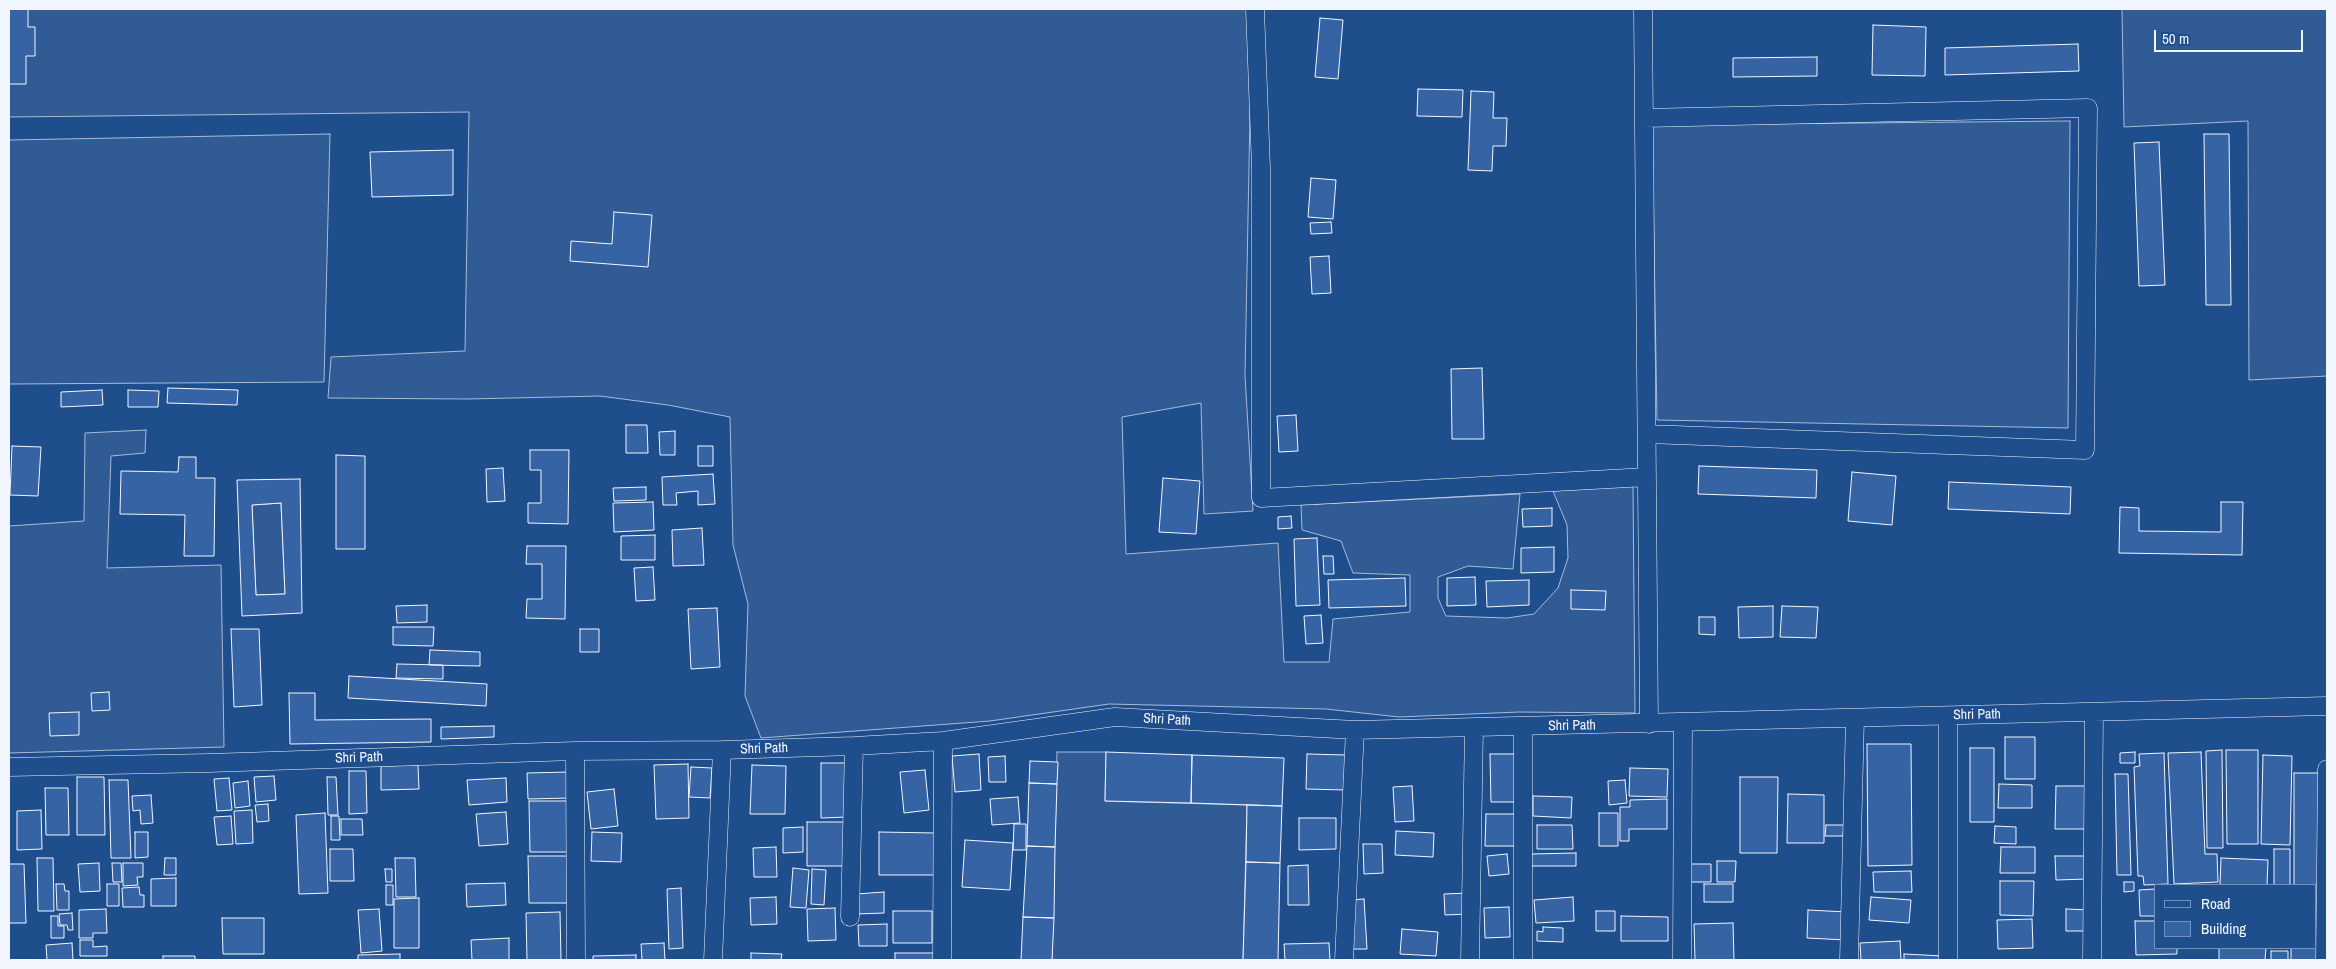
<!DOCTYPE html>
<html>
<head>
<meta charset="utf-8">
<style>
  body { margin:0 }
  #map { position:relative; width:2336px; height:969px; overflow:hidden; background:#1f4e8c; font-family:"Archivo Narrow",sans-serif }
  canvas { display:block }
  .frame { position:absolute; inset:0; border:10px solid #f2f6ff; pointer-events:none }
  .legend { position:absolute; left:2154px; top:884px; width:162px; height:65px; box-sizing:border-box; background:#1f4e8c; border:1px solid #7391ba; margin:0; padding:6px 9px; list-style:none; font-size:15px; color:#f2f6ff }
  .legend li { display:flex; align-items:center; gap:10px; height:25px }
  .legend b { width:25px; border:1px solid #7391ba }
  .scale { position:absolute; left:2154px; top:30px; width:149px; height:22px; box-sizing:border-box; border:2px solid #f2f6ff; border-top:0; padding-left:6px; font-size:15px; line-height:18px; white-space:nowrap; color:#f2f6ff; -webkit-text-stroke:4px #1f4e8c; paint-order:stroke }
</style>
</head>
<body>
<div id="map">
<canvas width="2336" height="969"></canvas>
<div class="frame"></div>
<ul class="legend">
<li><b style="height:6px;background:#1f4e8c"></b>Road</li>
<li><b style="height:14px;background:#3563a3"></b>Building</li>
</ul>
<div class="scale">50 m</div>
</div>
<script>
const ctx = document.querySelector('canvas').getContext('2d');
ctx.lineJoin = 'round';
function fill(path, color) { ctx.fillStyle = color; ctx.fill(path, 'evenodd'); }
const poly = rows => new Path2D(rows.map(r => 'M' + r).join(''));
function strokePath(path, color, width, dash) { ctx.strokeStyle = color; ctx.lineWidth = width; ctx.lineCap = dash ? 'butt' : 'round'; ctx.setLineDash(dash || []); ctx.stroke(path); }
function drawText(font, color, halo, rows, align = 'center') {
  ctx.font = font + ' "Archivo Narrow",sans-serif'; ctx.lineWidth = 4; ctx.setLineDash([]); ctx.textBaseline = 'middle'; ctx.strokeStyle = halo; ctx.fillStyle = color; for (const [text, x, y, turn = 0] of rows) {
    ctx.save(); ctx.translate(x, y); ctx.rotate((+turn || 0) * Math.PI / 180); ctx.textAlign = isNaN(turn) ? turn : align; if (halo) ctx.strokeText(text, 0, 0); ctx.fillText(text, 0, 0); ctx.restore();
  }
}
const built = poly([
  [9,9,1252,9,1245,375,1253,511,1204,514,1201,403,1122,417,1126,554,1278,543,1284,662,1329,662,1333,619,1410,612,1410,575,1353,573,1341,541,1302,530,1301,505,1520,494,1513,569,1468,566,1438,577,1438,598,1446,616,1507,618,1534,614,1558,588,1568,558,1567,525,1553,491,1633,486,1635,713,1519,712,1399,717,1326,709,1109,704,990,721,761,738,745,696,748,604,733,545,730,417,668,405,600,396,468,399,328,398,331,357,465,351,469,112,9,117,9,9],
  [2122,9,2327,9,2327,376,2249,380,2248,121,2124,127,2122,9],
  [2070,121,2068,428,1657,420,1652,125,2070,121],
  [330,134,324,382,9,384,9,140,330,134],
  [146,430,145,453,111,456,107,568,221,565,224,747,9,753,9,526,84,521,85,433,146,430],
  [281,503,285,594,256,595,252,505,281,503],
  [1057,752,1106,752,1105,801,1247,805,1243,960,1052,960,1057,752]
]);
fill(built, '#305b95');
strokePath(built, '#a8bbd7', 1);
const building = poly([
  [9,9,28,9,28,27,35,27,35,56,26,56,26,84,9,84,9,9],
  [1320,18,1343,20,1338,79,1315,77,1320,18],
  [1873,25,1926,27,1925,76,1872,75,1873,25],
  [2078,44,2079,71,1945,75,1945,48,2078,44],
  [1817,57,1817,76,1733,77,1733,58,1817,57],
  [1418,89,1463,90,1462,117,1417,116,1418,89],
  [1471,91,1494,92,1493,118,1507,118,1506,146,1493,146,1492,171,1468,170,1471,91],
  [2204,134,2229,134,2231,305,2206,305,2204,134],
  [2159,142,2165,285,2139,286,2134,143,2159,142],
  [453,150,453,195,372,197,370,152,453,150],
  [1311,178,1336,180,1333,219,1308,217,1311,178],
  [614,212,652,215,648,267,570,261,571,241,612,244,614,212],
  [1331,222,1332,233,1311,234,1310,223,1331,222],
  [1329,256,1331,293,1312,294,1310,257,1329,256],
  [1482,368,1484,439,1452,439,1451,369,1482,368],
  [168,388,238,390,237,405,167,403,168,388],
  [102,390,103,405,61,407,61,392,102,390],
  [128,390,159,391,158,407,128,407,128,390],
  [1296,415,1298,451,1279,452,1277,416,1296,415],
  [626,425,647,425,648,453,626,453,626,425],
  [675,431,675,455,660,455,659,432,675,431],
  [12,446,41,447,38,496,10,495,12,446],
  [698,446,713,446,713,466,698,466,698,446],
  [530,450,569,450,568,524,528,523,528,503,541,503,541,470,530,470,530,450],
  [336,455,365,456,365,549,336,549,336,455],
  [179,457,196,457,196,478,215,478,214,556,184,556,185,515,120,514,121,471,178,472,179,457],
  [1699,466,1817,470,1816,498,1698,494,1699,466],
  [503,468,505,501,487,502,486,469,503,468],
  [1852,472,1896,476,1892,525,1848,521,1852,472],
  [713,474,715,504,698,505,698,491,676,493,677,505,663,505,662,477,713,474],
  [1163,478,1200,481,1196,534,1159,532,1163,478],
  [300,479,302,613,242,616,237,480,300,479],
  [281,503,285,594,256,595,252,505,281,503],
  [1949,482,2071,487,2070,514,1948,509,1949,482],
  [646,487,646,500,614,501,613,488,646,487],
  [653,502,654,530,614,532,613,503,653,502],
  [2221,502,2243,502,2242,555,2119,553,2120,507,2139,508,2139,531,2221,532,2221,502],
  [1552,508,1552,526,1523,527,1522,509,1552,508],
  [1291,516,1292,528,1278,529,1278,517,1291,516],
  [702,528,704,565,673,566,672,530,702,528],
  [655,535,655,560,621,560,621,536,655,535],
  [1317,538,1320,605,1296,606,1294,539,1317,538],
  [527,546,566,546,565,619,526,618,527,599,542,599,542,564,526,564,527,546],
  [1554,547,1554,572,1521,573,1521,548,1554,547],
  [1323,556,1333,556,1334,574,1324,574,1323,556],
  [653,567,655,600,636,601,634,568,653,567],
  [1475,577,1476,605,1447,606,1447,578,1475,577],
  [1405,578,1406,606,1329,608,1328,580,1405,578],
  [1529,580,1529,605,1487,607,1486,581,1529,580],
  [1571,590,1606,591,1605,610,1571,609,1571,590],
  [427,605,427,622,397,623,396,606,427,605],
  [1773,606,1773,637,1739,638,1738,607,1773,606],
  [1782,606,1818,607,1816,638,1780,637,1782,606],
  [717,608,720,667,691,669,688,609,717,608],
  [1321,615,1323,643,1306,644,1304,616,1321,615],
  [1699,617,1715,617,1715,635,1699,634,1699,617],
  [393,627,434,627,433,646,393,645,393,627],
  [231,629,259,629,262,705,234,707,231,629],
  [580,629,599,629,599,652,580,652,580,629],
  [430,650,480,652,480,666,429,665,430,650],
  [397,664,443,665,443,679,396,678,397,664],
  [349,676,487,684,486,706,348,698,349,676],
  [109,692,110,710,92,711,91,693,109,692],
  [289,693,315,693,315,720,431,719,431,742,290,744,289,693],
  [79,712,79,735,50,736,49,713,79,712],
  [494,726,494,737,441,739,441,727,494,726],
  [2005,737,2035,737,2035,779,2005,779,2005,737],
  [1867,744,1911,744,1912,865,1868,866,1867,744],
  [1970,748,1994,748,1994,822,1970,822,1970,748],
  [2222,750,2223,848,2207,848,2206,751,2222,750],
  [2226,750,2258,750,2258,844,2227,844,2226,750],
  [1106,752,1192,755,1191,803,1105,801,1106,752],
  [2135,752,2135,763,2120,763,2120,753,2135,752],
  [2201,752,2205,854,2217,854,2218,882,2174,884,2168,753,2201,752],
  [2164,753,2168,884,2144,885,2143,876,2138,876,2134,767,2140,766,2139,754,2164,753],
  [979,754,981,790,955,792,952,756,979,754],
  [1307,754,1346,755,1345,790,1306,789,1307,754],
  [1490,754,1517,754,1518,802,1491,802,1490,754],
  [1192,755,1284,758,1282,806,1191,803,1192,755],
  [2263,755,2292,756,2290,845,2261,844,2263,755],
  [1005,756,1006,782,989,782,988,757,1005,756],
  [1030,761,1058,762,1057,784,1029,783,1030,761],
  [821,763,848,763,848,817,821,818,821,763],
  [688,764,689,818,656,819,654,765,688,764],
  [418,765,419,789,381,790,381,766,418,765],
  [752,765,786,766,785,814,750,814,752,765],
  [691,767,712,768,710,798,689,797,691,767],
  [1630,768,1668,769,1667,797,1629,796,1630,768],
  [925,770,929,810,904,813,900,772,925,770],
  [349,771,366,771,367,813,349,814,349,771],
  [569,772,570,798,528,799,527,773,569,772],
  [2294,773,2320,773,2320,923,2315,923,2315,885,2294,885,2294,773],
  [2115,774,2128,774,2131,875,2117,875,2115,774],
  [274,776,276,800,256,802,254,777,274,776],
  [77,777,104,777,105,835,77,835,77,777],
  [327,777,336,777,338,815,328,815,327,777],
  [1740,777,1778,777,1777,853,1740,853,1740,777],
  [229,778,232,810,217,811,214,779,229,778],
  [506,778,507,802,469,805,467,780,506,778],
  [109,780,128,780,131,858,111,858,109,780],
  [1625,780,1627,803,1609,805,1608,781,1625,780],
  [248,781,250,806,235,808,233,783,248,781],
  [1029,783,1057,784,1055,847,1027,846,1029,783],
  [1999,784,2032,785,2032,808,1998,808,1999,784],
  [1412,786,1414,821,1395,822,1393,787,1412,786],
  [2056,786,2090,786,2090,829,2055,829,2056,786],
  [45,788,68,788,69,835,46,835,45,788],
  [614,789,618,826,591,829,587,792,614,789],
  [1788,794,1824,795,1824,843,1787,843,1788,794],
  [151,795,153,823,141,824,140,810,133,811,132,796,151,795],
  [1533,796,1572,797,1571,818,1533,816,1533,796],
  [1018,797,1020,823,992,825,990,799,1018,797],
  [1667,799,1667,829,1629,829,1629,841,1620,841,1620,807,1630,807,1630,800,1667,799],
  [529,801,571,801,572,852,530,852,529,801],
  [268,804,269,821,257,822,255,805,268,804],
  [1247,805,1282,806,1280,863,1246,862,1247,805],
  [41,810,42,849,17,850,17,811,41,810],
  [252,810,253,843,236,844,234,811,252,810],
  [506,812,508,844,479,846,476,814,506,812],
  [325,813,328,893,299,894,296,815,325,813],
  [1599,813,1618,813,1618,846,1599,846,1599,813],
  [1486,814,1518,814,1518,846,1485,846,1486,814],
  [231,816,233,844,217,845,214,817,231,816],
  [331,816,339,816,340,840,331,840,331,816],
  [1299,818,1336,818,1336,849,1299,850,1299,818],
  [341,819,362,819,363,835,341,835,341,819],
  [807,822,848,822,848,866,807,866,807,822],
  [1014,824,1026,824,1026,850,1013,850,1014,824],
  [1537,825,1572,825,1573,849,1537,849,1537,825],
  [1826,825,1844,825,1843,836,1825,836,1826,825],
  [1995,826,2016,827,2016,844,1994,843,1995,826],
  [803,827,803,852,783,853,783,828,803,827],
  [1396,831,1434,833,1433,857,1395,855,1396,831],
  [135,832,148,832,148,857,135,858,135,832],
  [592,832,622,833,621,862,591,861,592,832],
  [879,832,935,833,935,875,879,875,879,832],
  [965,840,1013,843,1010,890,962,887,965,840],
  [1363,844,1382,844,1383,873,1364,874,1363,844],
  [1027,846,1055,847,1054,918,1023,917,1027,846],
  [776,847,777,877,754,877,753,848,776,847],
  [2001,847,2035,847,2035,873,2000,873,2001,847],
  [330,849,353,849,354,881,330,881,330,849],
  [2274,849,2290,849,2290,885,2274,885,2274,849],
  [1576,853,1576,866,1531,866,1531,854,1576,853],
  [1507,854,1509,874,1489,876,1487,856,1507,854],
  [528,856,569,856,569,903,529,903,528,856],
  [2055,856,2087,856,2088,879,2056,880,2055,856],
  [37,858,53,858,54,911,38,911,37,858],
  [165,858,176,858,176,875,164,875,165,858],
  [395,858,415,858,416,897,396,897,395,858],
  [2221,858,2268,860,2267,885,2220,885,2221,858],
  [1717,861,1736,861,1735,882,1717,882,1717,861],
  [1246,862,1280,863,1278,960,1243,960,1246,862],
  [99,863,100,891,80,892,78,864,99,863],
  [112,863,121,863,122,882,113,882,112,863],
  [123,863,143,863,143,877,137,877,138,885,123,886,123,863],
  [9,864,24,864,26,923,9,923,9,864],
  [1690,864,1711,864,1711,882,1690,882,1690,864],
  [1308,865,1309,905,1288,905,1288,866,1308,865],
  [793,868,809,870,806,908,790,907,793,868],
  [385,869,392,869,392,882,386,882,385,869],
  [812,869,826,870,824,905,811,904,812,869],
  [1911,871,1912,892,1874,892,1873,872,1911,871],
  [176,878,176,906,151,906,151,879,176,878],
  [2000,881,2034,881,2033,916,2000,915,2000,881],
  [2124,882,2134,882,2134,891,2124,892,2124,882],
  [505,883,506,905,467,907,466,884,505,883],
  [56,884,64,884,65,891,69,891,69,910,57,910,56,884],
  [107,884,119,884,119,906,107,906,107,884],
  [1704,884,1733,884,1733,902,1704,902,1704,884],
  [386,885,393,885,393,905,386,905,386,885],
  [139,887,140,895,144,895,144,907,123,907,122,888,139,887],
  [681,888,683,948,669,949,667,889,681,888],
  [2155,889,2155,916,2140,916,2139,890,2155,889],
  [884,892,884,913,857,914,856,894,884,892],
  [1469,893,1469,914,1445,915,1444,894,1469,893],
  [776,897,777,924,751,925,750,898,776,897],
  [1573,897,1574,921,1536,923,1534,900,1573,897],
  [1871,897,1911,900,1909,923,1869,920,1871,897],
  [419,898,419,948,394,948,394,899,419,898],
  [1364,899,1367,949,1352,949,1350,900,1364,899],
  [1509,907,1510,937,1485,938,1484,908,1509,907],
  [835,908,836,940,808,941,807,909,835,908],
  [106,909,107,933,93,933,93,938,79,938,79,910,106,909],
  [379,909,382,951,361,953,358,910,379,909],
  [2066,909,2089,910,2089,931,2066,931,2066,909],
  [1808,910,1847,912,1846,940,1807,938,1808,910],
  [893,911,932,911,932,943,893,943,893,911],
  [1596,911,1615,911,1615,931,1596,931,1596,911],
  [560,912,561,960,527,960,526,913,560,912],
  [72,913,73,930,68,930,67,925,60,925,59,914,72,913],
  [51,916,58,916,58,926,64,926,64,938,51,938,51,916],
  [1621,916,1668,917,1668,941,1621,941,1621,916],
  [1023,917,1054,918,1052,960,1021,960,1023,917],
  [222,918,264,918,264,954,223,954,222,918],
  [2032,919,2033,948,1998,949,1997,920,2032,919],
  [2135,921,2155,921,2155,948,2177,948,2177,954,2136,955,2135,921],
  [1733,923,1734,960,1695,960,1694,924,1733,923],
  [887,924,887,946,859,946,858,925,887,924],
  [1543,927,1563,928,1563,942,1537,941,1537,931,1543,932,1543,927],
  [1402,929,1438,932,1436,956,1400,954,1402,929],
  [2315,931,2319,931,2319,960,2291,960,2291,948,2315,948,2315,931],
  [509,938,509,960,472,960,471,940,509,938],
  [80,940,93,940,93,947,107,946,107,956,80,956,80,940],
  [1900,941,1901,960,1861,960,1860,943,1900,941],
  [72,943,73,960,47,960,46,945,72,943],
  [664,943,665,960,642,960,641,944,664,943],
  [1329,943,1330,960,1285,960,1284,944,1329,943],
  [2219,948,2266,948,2265,960,2219,960,2219,948],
  [2271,951,2288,951,2288,960,2271,960,2271,951],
  [751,953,782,954,781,960,751,960,751,953],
  [895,953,935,953,935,960,895,960,895,953],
  [400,954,400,960,358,960,358,955,400,954],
  [1904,954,1943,956,1943,960,1904,960,1904,954],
  [636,955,636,960,593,960,593,956,636,955],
  [163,956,195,956,195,960,163,960,163,956]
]);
fill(building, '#3563a3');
strokePath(building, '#f2f6ff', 1);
const street = poly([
  [1255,9,1261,168,1261,498,1647,477],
  [1643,9,1649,724],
  [1644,118,2088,108,2085,450,1647,434],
  [1523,727,1523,960],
  [575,751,576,960],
  [9,767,209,763,575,751,722,750,854,746,943,741,1115,717,1355,730,2327,706],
  [850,917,854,746],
  [713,960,722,750],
  [942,960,943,741],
  [1344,960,1355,730],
  [1470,960,1474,728],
  [1682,960,1683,723],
  [1849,960,1855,718],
  [1948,960,1948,716],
  [2092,960,2094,713],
  [2325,960,2327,769]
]);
strokePath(street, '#f2f6ff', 19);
strokePath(street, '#1f4e8c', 18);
drawText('14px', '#f2f6ff', '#1f4e8c', [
  ["Shri Path",1977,715,-1],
  ["Shri Path",1167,720,3],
  ["Shri Path",1572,726,-1],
  ["Shri Path",764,749,-2],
  ["Shri Path",359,758,-2]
]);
</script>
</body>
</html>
